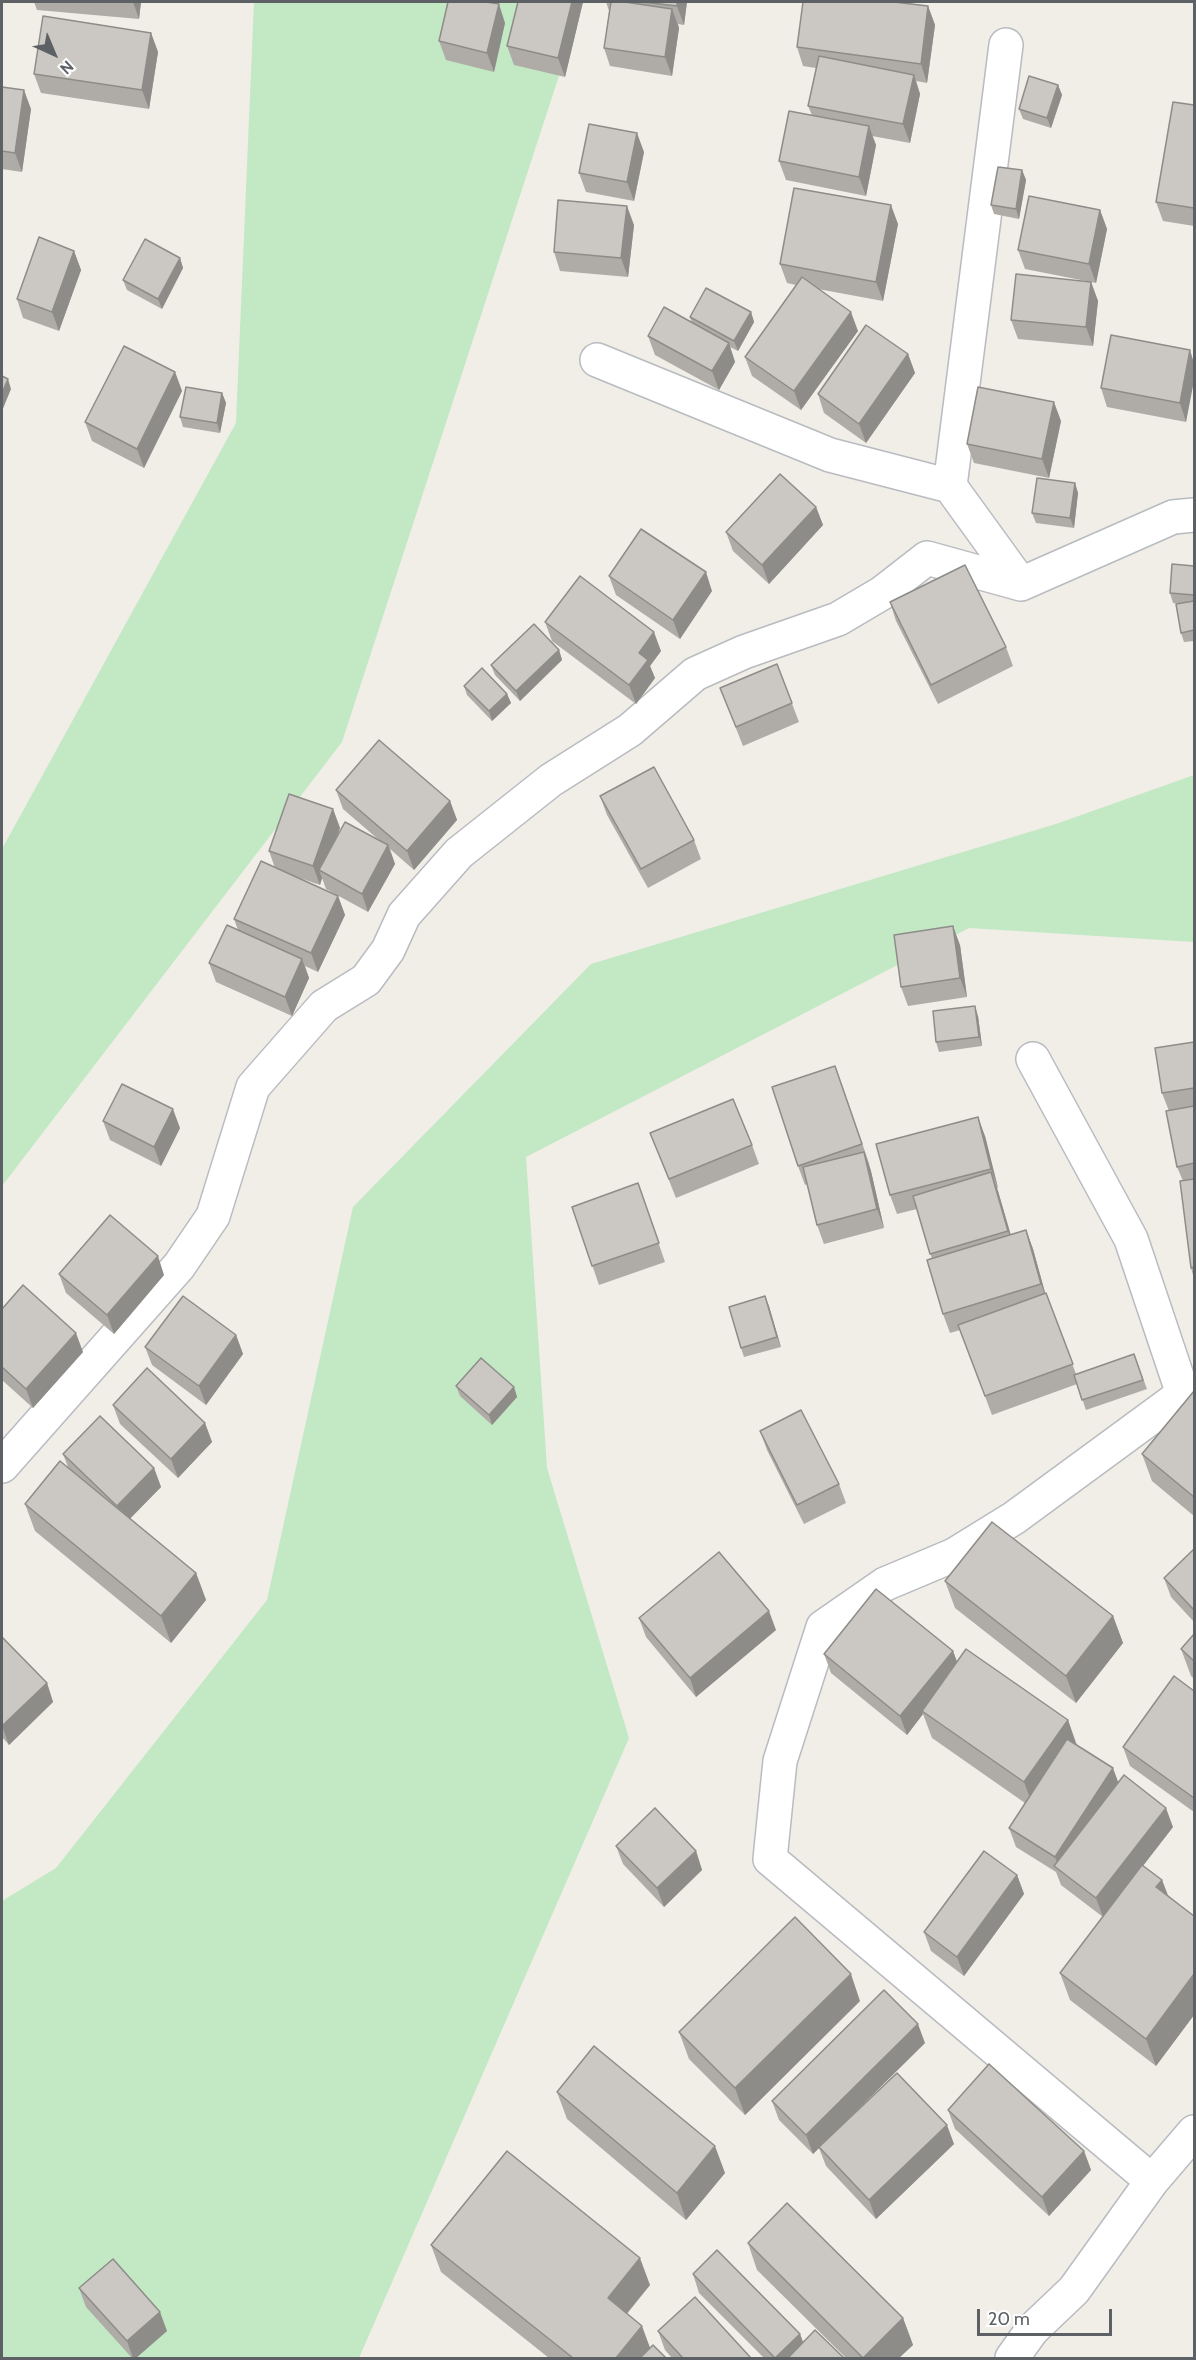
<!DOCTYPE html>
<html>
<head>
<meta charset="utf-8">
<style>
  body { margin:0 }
  #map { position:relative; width:1196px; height:2360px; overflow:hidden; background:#f0eee6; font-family:Cabin,sans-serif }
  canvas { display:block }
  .frame { position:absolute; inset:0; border:3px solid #5d6166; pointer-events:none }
  .north { position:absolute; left:24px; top:24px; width:60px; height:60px; -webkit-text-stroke:4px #fff; paint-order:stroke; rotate:136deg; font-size:16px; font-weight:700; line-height:24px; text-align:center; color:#5d6166 }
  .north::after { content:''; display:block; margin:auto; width:21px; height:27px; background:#5d6166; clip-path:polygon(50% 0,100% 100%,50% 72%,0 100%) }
  .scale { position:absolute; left:977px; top:2309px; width:135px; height:27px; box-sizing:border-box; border:3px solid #5d6166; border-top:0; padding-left:8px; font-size:18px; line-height:21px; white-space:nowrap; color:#5d6166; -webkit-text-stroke:4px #fff; paint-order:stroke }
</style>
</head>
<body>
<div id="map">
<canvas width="1196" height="2360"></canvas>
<div class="frame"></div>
<div class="north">N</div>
<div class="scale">20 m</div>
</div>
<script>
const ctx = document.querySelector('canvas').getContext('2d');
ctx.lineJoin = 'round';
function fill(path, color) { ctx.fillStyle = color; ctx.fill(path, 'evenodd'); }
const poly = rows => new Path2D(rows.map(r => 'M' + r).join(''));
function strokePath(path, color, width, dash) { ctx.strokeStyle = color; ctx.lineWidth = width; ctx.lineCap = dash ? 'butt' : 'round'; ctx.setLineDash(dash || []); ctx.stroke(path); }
fill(poly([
  [254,2,583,2,342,742,2,1186,2,849,236,423],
  [1194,775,1194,942,969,928,526,1157,547,1468,629,1738,359,2358,2,2358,2,1901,56,1868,267,1600,353,1207,591,964,1056,824]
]), '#c2e8c4');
const minor = poly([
  [597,360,830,455,950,486,1021,584],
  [950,486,1006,45],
  [1033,1059,1131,1239,1183,1394],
  [2,1466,179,1266,213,1216,253,1087,324,1006,366,980,388,950,404,915,459,853,551,780,630,730,695,674,744,652,838,619,882,593,927,558,1021,584,1173,517,1194,515],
  [1152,2181,770,1859,780,1761,823,1627,885,1584,954,1555,1014,1518,1183,1394,1194,1392],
  [1012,2358,1032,2330,1074,2290,1152,2181,1194,2132]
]);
strokePath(minor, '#b8bbc0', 36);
strokePath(minor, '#fff', 33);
fill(poly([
  [34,2,141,2,139,19,37,10],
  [583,2,565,77,514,65,507,46],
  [606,2,687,2,684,25,678,24,679,28,672,76,610,66,604,48,609,11],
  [803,2,901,2,928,6,935,25,927,83,916,81,920,94,910,143,872,136,876,145,866,196,786,180,779,161,812,115,808,106,816,68,803,66,797,47],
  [505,23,494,72,446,60,439,41],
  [151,33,158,52,149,109,41,93,34,74],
  [1058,85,1062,95,1051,128,1023,119,1019,109],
  [2,87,31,109,22,172,2,169],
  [1194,105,1194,226,1163,221,1156,202],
  [644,152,634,201,586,192,579,173],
  [1022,170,1026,180,1019,219,994,214,991,205],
  [1100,210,1107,229,1096,283,1091,282,1098,301,1093,346,1018,339,1011,320,1086,281,1025,269,1018,250],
  [898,224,883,301,818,289,858,331,801,410,752,376,745,357,796,285,787,283,780,264],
  [634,225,628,277,560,271,554,252],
  [74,251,81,270,59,331,23,318,17,299],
  [180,258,183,268,162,309,127,290,123,280],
  [751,312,754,322,738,351,730,347,735,362,719,390,655,355,648,336,692,323,690,317],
  [908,354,915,373,866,443,824,413,818,394],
  [1194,363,1186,422,1107,407,1101,388],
  [175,372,182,391,144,468,92,441,85,422],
  [222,393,226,403,220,433,183,427,180,417],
  [1061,421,1049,478,974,463,967,444],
  [1075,483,1078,493,1074,528,1036,523,1032,513],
  [816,507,823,525,769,584,733,551,726,532],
  [1194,566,1194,641,1184,642,1181,633,1181,604,1173,603,1170,593],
  [609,576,712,591,680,639,616,595],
  [890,602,1006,647,1013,666,938,704,896,621],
  [545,622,661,651,650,666,655,678,636,704,552,641],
  [559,650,562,660,520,701,495,675,491,665],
  [777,664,799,722,743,746,720,688],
  [464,686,507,694,511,703,492,721,467,695],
  [336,790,450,801,457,820,414,870,390,849,395,864,368,912,326,889,322,878,320,885,291,875,338,896,345,915,318,972,305,966,309,978,292,1016,216,982,209,963,238,930,234,919,275,868,269,851,333,809,340,828,336,840,379,840,343,809],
  [600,796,694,840,701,859,648,888,607,815],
  [960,945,967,997,908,1006,901,987],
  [978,1016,982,1046,939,1052,936,1042],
  [1194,1042,1194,1279,1191,1268,1183,1181,1177,1167,1169,1111,1162,1093],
  [842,1085,869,1163,884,1228,824,1244,817,1225,807,1184,805,1185,798,1166],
  [103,1121,180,1128,161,1166,110,1140],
  [650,1133,752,1145,759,1164,676,1198],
  [985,1136,998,1188,997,1188,1011,1235,1026,1230,1033,1249,1045,1293,1046,1293,1076,1374,1134,1354,1147,1389,1086,1410,1077,1384,992,1415,960,1330,950,1333,943,1314,932,1259,917,1209,897,1214,890,1195],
  [638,1183,665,1262,599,1285,572,1207],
  [59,1274,164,1275,114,1334,66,1293],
  [765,1296,781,1347,744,1357,741,1348],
  [2,1309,83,1352,33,1408,2,1380],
  [236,1335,243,1354,206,1405,152,1365,145,1347],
  [456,1386,514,1387,517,1397,492,1425,460,1396],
  [1194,1391,1194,1516,1152,1481,1142,1454],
  [113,1405,205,1423,212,1442,178,1478,120,1424],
  [760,1431,839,1484,846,1503,804,1524,767,1450],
  [63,1454,154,1468,161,1487,130,1518,196,1573,206,1600,171,1643,35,1531,25,1504,68,1467],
  [1194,1549,1194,1622,1171,1597,1164,1578],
  [945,1581,1113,1616,1123,1643,1076,1703,955,1608],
  [639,1618,776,1630,696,1697,646,1637],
  [1194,1634,1194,1679,1191,1676,1181,1649],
  [2,1637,47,1683,53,1702,9,1745,2,1737],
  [953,1651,957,1662,1068,1720,1077,1745,1118,1783,1173,1827,1143,1866,1162,1880,1168,1895,1194,1916,1194,2015,1156,2066,1070,2000,1060,1973,1103,1917,1061,1885,1056,1872,1016,1847,1009,1828,1025,1803,932,1738,923,1714,907,1735,831,1673,824,1654],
  [1194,1691,1194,1812,1130,1766,1123,1747],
  [616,1846,696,1851,702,1870,664,1907,623,1864],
  [1017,1875,1024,1894,964,1976,931,1951,924,1932],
  [860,2001,745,2115,689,2059,679,2032],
  [925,2043,831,2135,954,2144,876,2219,826,2166,819,2148,813,2154,779,2120,772,2101],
  [557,2092,725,2173,686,2220,567,2119],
  [948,2110,1084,2151,1091,2170,1049,2216,955,2129],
  [748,2243,903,2318,913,2345,899,2358,846,2358,757,2270],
  [431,2245,650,2285,627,2314,650,2348,666,2358,549,2358,441,2272],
  [693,2274,800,2334,803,2342,844,2358,764,2358,699,2293],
  [79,2288,167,2331,136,2358,132,2358,86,2307],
  [658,2331,751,2358,672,2358,665,2350]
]), '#afaca8');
fill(poly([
  [133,2,141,2,139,19],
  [572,2,583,2,565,77,558,58],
  [677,2,687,2,684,25,677,6],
  [499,4,505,23,494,72,487,53],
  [928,6,935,25,927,83,921,64],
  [672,9,679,28,672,76,665,57],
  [151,33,158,52,149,109,142,90],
  [914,75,920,94,910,143,903,124],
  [1058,85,1062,95,1051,128,1047,118],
  [24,90,31,109,22,172,15,153],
  [869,126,876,145,866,196,859,177],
  [637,133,644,152,634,201,627,182],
  [1022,170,1026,180,1019,219,1016,209],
  [891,205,898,224,883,301,876,282],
  [627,206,634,225,628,277,621,258],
  [1100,210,1107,229,1096,283,1089,264],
  [74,251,81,270,59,331,52,312],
  [180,258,183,268,162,309,158,299],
  [1091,282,1098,301,1093,346,1086,327],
  [751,312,754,322,738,351,734,341],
  [851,312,858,331,801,410,794,391],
  [729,343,735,362,719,390,712,371],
  [1190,350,1194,363,1194,381,1186,422,1180,403],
  [908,354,915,373,866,443,859,424],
  [175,372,182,391,144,468,137,449],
  [8,379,11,389,2,411,2,393],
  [222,393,226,403,220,433,217,423],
  [1054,402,1061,421,1049,478,1042,459],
  [1075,483,1078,493,1074,528,1070,518],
  [816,507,823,525,769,584,762,565],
  [706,572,712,591,680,639,673,620],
  [654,632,661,651,650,666,655,678,636,704,629,685,639,653],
  [559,650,562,660,520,701,516,691],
  [507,694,511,703,492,721,489,711],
  [450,801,457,820,414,870,407,851],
  [333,809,340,828,324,873,319,870,322,878,320,885,313,866],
  [388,845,395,864,368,912,362,894],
  [338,896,345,915,318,972,311,953],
  [953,926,960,945,967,997,960,978],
  [302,959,309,978,292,1016,285,997],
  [975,1006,978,1016,982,1046,979,1037],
  [173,1109,180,1128,161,1166,154,1147],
  [978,1117,985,1136,998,1188,991,1169],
  [864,1152,871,1171,884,1228,877,1209],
  [991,1172,998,1191,1015,1250,1008,1231],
  [1026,1230,1033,1249,1048,1303,1041,1284],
  [158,1256,164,1275,114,1334,107,1315],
  [765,1296,769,1306,781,1347,777,1337],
  [76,1333,83,1352,33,1408,26,1389],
  [236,1335,243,1354,206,1405,199,1386],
  [514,1387,517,1397,492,1425,489,1415],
  [205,1423,212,1442,178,1478,171,1459],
  [154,1468,161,1487,124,1525,117,1506],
  [196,1573,206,1600,171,1643,161,1616],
  [769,1611,776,1630,696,1697,690,1678],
  [1113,1616,1123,1643,1076,1703,1066,1676],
  [953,1651,960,1670,922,1711,923,1714,907,1735,900,1716],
  [47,1683,53,1702,9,1745,2,1726],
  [1068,1720,1077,1747,1034,1809,1024,1782],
  [1113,1768,1120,1787,1060,1871,1055,1857],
  [1166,1808,1173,1827,1103,1917,1096,1898],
  [696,1851,702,1870,664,1907,657,1888],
  [1017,1875,1024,1894,964,1976,957,1957],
  [1162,1880,1172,1907,1156,1887],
  [851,1974,860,2001,745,2115,735,2088],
  [1194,1974,1194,2015,1156,2066,1146,2039],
  [918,2024,925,2043,813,2154,806,2135],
  [947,2125,954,2144,876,2219,869,2200],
  [715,2146,725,2173,686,2220,677,2193],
  [1084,2151,1091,2170,1049,2216,1042,2197],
  [640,2258,650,2285,617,2325,608,2298],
  [160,2312,167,2331,136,2358,133,2358,127,2341],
  [903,2318,913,2345,899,2358,863,2358],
  [642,2326,652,2353,647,2358,616,2358],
  [800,2334,807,2353,801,2358,775,2358]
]), '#8e8c88');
const building = poly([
  [448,2,486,2,499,4,487,53,439,41,448,2],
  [518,2,572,2,558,58,507,46,518,2],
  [611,2,625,2,672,9,665,57,604,48,611,2],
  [643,2,677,2,677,6,643,2],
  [803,2,894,2,928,6,921,64,797,47,803,2],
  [43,16,151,33,142,90,34,74,43,16],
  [819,56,914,75,903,124,808,106,819,56],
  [1029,76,1058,85,1047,118,1019,109,1029,76],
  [2,87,24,90,15,153,2,151,2,87],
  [1173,102,1194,105,1194,208,1156,202,1173,102],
  [789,111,869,126,859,177,779,161,789,111],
  [589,124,637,133,627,182,579,173,589,124],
  [998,167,1022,170,1016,209,991,205,998,167],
  [794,188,891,205,876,282,780,264,794,188],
  [1029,196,1100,210,1089,264,1018,250,1029,196],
  [558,200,627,206,621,258,554,252,558,200],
  [39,237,74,251,52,312,17,299,39,237],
  [145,239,180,258,158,299,123,280,145,239],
  [1016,274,1091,282,1086,327,1011,320,1016,274],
  [802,277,851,312,794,391,745,357,802,277],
  [706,288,751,312,734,341,690,317,706,288],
  [664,307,729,343,712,371,648,336,664,307],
  [866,325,908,354,859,424,818,394,866,325],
  [1111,335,1190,350,1180,403,1101,388,1111,335],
  [124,346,175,372,137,449,85,422,124,346],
  [2,376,8,379,2,393,2,376],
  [186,387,222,393,217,423,180,417,186,387],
  [978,387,1054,402,1042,459,967,444,978,387],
  [780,474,816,507,762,565,726,532,780,474],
  [1037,478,1075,483,1070,518,1032,513,1037,478],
  [641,529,706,572,673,620,609,576,641,529],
  [1172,564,1194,566,1194,595,1170,593,1172,564],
  [965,565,1006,647,931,685,890,602,965,565],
  [580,576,654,632,639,653,648,660,629,685,545,622,580,576],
  [1194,601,1194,630,1181,633,1176,604,1194,601],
  [534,624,559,650,516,691,491,665,534,624],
  [777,664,792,703,736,727,720,688,777,664],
  [482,668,507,694,489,711,464,686,482,668],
  [379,740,450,801,407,851,336,790,379,740],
  [654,767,694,840,641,869,600,796,654,767],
  [289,794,333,809,313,866,269,851,289,794],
  [345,822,388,845,362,894,319,870,345,822],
  [261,861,338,896,311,953,234,919,261,861],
  [227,925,302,959,285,997,209,963,227,925],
  [953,926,960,978,901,987,894,935,953,926],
  [975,1006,979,1037,936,1042,933,1011,975,1006],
  [1194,1042,1194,1088,1162,1093,1155,1048,1194,1042],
  [835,1066,862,1144,798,1166,772,1087,835,1066],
  [122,1084,173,1109,154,1147,103,1121,122,1084],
  [733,1099,752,1145,669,1179,650,1133,733,1099],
  [1194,1106,1194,1163,1177,1167,1166,1111,1194,1106],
  [978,1117,991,1169,890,1195,876,1144,978,1117],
  [864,1152,877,1209,817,1225,803,1167,864,1152],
  [991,1172,1008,1231,930,1254,913,1196,991,1172],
  [1194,1179,1194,1267,1191,1268,1180,1181,1194,1179],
  [638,1183,659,1243,592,1266,572,1207,638,1183],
  [110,1215,158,1256,107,1315,59,1274,110,1215],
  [1026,1230,1041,1284,943,1314,927,1260,1026,1230],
  [23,1285,76,1333,26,1389,2,1367,2,1309,23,1285],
  [1046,1293,1073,1364,985,1396,958,1325,1046,1293],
  [183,1296,236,1335,199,1386,145,1347,183,1296],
  [765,1296,777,1337,741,1348,729,1307,765,1296],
  [1134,1354,1143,1380,1082,1400,1074,1375,1134,1354],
  [481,1358,514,1387,489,1415,456,1386,481,1358],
  [147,1368,205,1423,171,1459,113,1405,147,1368],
  [1194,1391,1194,1497,1142,1454,1194,1391],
  [801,1410,839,1484,797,1505,760,1431,801,1410],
  [100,1416,154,1468,117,1506,63,1454,100,1416],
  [60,1461,196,1573,161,1616,25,1504,60,1461],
  [992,1522,1113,1616,1066,1676,945,1581,992,1522],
  [1194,1549,1194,1610,1164,1578,1194,1549],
  [719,1552,769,1611,690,1678,639,1618,719,1552],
  [876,1589,953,1651,900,1716,824,1654,876,1589],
  [1194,1634,1194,1661,1181,1649,1194,1634],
  [2,1637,47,1683,2,1726,2,1637],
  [966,1649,1068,1720,1024,1782,922,1711,966,1649],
  [1174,1676,1194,1691,1194,1798,1123,1747,1174,1676],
  [1067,1739,1113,1768,1055,1857,1009,1828,1067,1739],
  [1124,1775,1166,1808,1096,1898,1054,1866,1124,1775],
  [655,1808,696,1851,657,1888,616,1846,655,1808],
  [984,1851,1017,1875,957,1957,924,1932,984,1851],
  [1142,1865,1162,1880,1156,1887,1194,1916,1194,1974,1146,2039,1060,1973,1142,1865],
  [795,1917,851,1974,735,2088,679,2032,795,1917],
  [884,1990,918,2024,806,2135,772,2101,884,1990],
  [594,2046,715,2146,677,2193,557,2092,594,2046],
  [989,2064,1084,2151,1042,2197,948,2110,989,2064],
  [897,2073,947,2125,869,2200,819,2147,897,2073],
  [507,2151,640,2258,608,2298,642,2326,616,2358,573,2358,431,2245,507,2151],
  [787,2203,903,2318,863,2358,748,2243,787,2203],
  [717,2250,800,2334,775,2358,693,2274,717,2250],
  [113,2259,160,2312,127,2341,79,2288,113,2259],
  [695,2297,751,2358,683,2358,658,2331,695,2297],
  [815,2330,844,2358,788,2358,815,2330],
  [653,2345,666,2358,640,2358,653,2345]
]);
fill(building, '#cbc8c3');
strokePath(building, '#8e8c88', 1.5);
</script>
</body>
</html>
